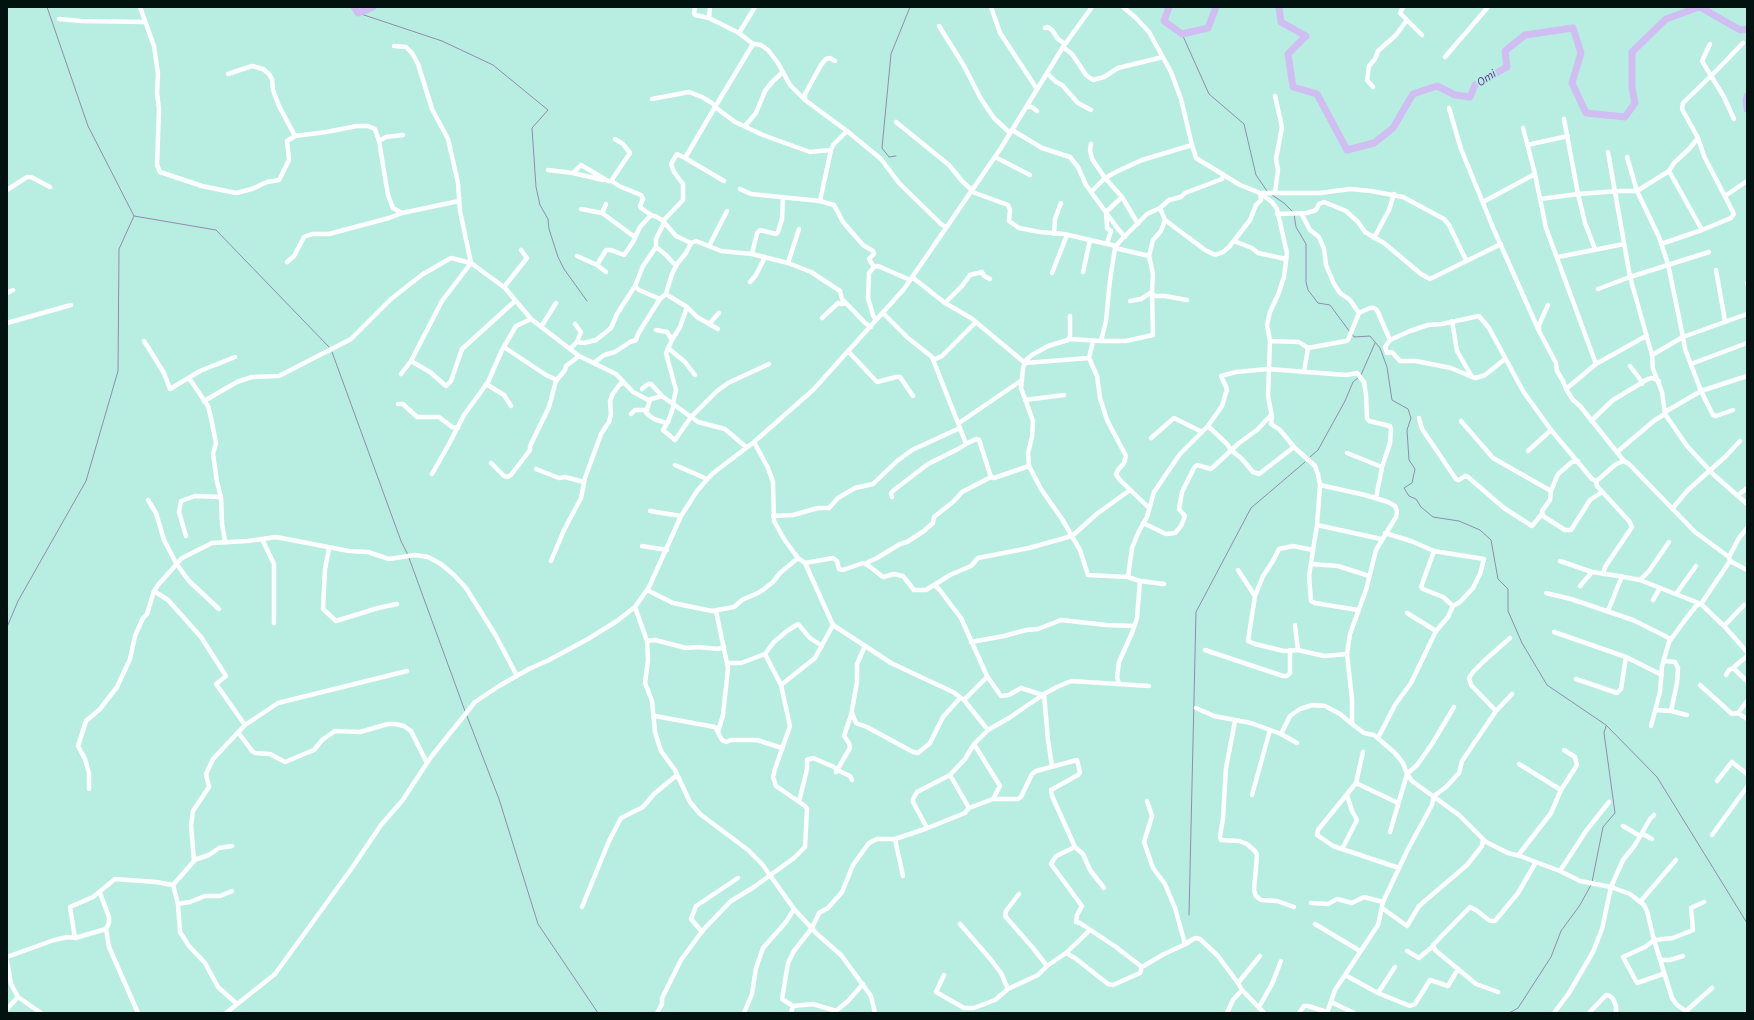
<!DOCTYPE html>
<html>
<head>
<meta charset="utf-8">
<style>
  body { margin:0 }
  #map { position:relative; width:1754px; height:1020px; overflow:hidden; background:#b8eee2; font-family:"Source Sans 3",sans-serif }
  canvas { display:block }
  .frame { position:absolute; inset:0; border:8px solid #01120f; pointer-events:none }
</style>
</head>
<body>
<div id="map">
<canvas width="1754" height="1020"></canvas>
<div class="frame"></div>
</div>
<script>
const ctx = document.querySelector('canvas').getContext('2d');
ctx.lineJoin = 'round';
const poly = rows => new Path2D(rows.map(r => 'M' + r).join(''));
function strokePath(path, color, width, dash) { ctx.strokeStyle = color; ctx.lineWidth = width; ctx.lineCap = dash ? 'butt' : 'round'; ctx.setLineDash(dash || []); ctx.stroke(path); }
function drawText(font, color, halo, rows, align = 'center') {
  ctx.font = font + ' "Source Sans 3",sans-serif'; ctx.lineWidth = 4; ctx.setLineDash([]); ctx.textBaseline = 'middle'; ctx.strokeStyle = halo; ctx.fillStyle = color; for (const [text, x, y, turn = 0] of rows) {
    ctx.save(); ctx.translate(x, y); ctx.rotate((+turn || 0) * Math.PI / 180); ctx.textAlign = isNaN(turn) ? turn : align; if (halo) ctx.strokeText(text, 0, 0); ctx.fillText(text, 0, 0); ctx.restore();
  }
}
strokePath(poly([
  [47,7,88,126,134,216,216,230,329,347],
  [358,13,442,41,493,65,548,110,532,128,536,187,540,205,548,219,549,229,558,257,564,269,587,301],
  [1182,34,1209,94,1244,124,1256,175,1267,191],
  [896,156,889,157,882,148,891,54,910,7],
  [1272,195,1284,203,1293,212],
  [1294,214,1296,227,1306,244,1306,282,1308,290,1318,303,1330,305,1350,332],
  [1352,334,1354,337,1370,336,1380,348,1387,367,1392,400,1408,409,1411,418,1407,430,1409,460,1415,469,1412,483,1404,488,1409,496,1416,499,1421,507,1433,517,1459,521,1480,530,1491,540,1498,579,1508,589,1508,611,1522,643,1547,685,1606,725,1657,777,1747,923],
  [332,352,401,541,408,555],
  [1361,375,1375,343],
  [1310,457,1318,450,1345,401,1353,382,1358,378],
  [409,558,465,711],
  [7,627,18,601,86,481,118,371,119,249,134,216],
  [467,716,499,799,538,924,598,1013],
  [1592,882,1603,827,1615,813,1604,733,1606,726],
  [1189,915,1196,612,1251,508,1305,462],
  [1509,1013,1518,1008,1551,957,1561,931,1580,905,1591,885]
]), '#928aaf', 1);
strokePath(poly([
  [354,7,358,13,373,7],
  [1169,7,1164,21,1182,34,1208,28,1216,7],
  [1279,7,1281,22,1306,36,1288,54,1293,87,1317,94,1347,150,1374,143,1393,128,1413,94,1437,86,1455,95,1470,97,1475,85,1507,67,1505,51,1525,35,1573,28,1581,53,1572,83,1586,113,1625,117,1635,103,1632,88,1632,52,1666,19,1699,7],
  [1700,7,1740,30,1747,29],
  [1747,96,1746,100,1747,109]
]), '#d0bef3', 7);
strokePath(poly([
  [140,7,154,46,158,74,157,93,159,109,157,165,160,172,202,186,236,193,252,189,267,182,279,180,289,160,287,141,295,136,326,132,357,126,368,126,375,129,379,141,388,195,393,208,402,213,459,201],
  [695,7,694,13,695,15,709,18,739,33,753,44,761,45,768,50,778,63,790,85,805,100,847,131,881,159,899,183,942,225,947,227],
  [991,7,1000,33,1037,89],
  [1123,7,1136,18,1149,32,1171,72,1181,99,1192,145,1196,158,1240,185,1260,193,1272,202,1277,209,1287,253,1284,277,1278,295,1270,312,1267,325,1270,341,1268,396,1272,417,1271,424,1280,430,1294,447,1315,466,1318,474,1320,485,1365,495,1388,502,1395,506,1397,511,1396,517,1376,550,1366,590,1350,634,1347,654,1352,699,1352,724,1364,733,1374,735,1395,753,1403,763,1407,774,1412,781,1459,815,1486,842,1508,853,1520,856,1560,871,1580,881,1611,887,1630,894,1644,905,1647,911,1654,940,1672,998,1677,1005,1689,1013],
  [1403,7,1400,13,1422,35],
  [709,18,710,7],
  [59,19,81,21,145,22],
  [939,26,964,66,981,99,994,118,1010,133],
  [1045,28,1048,27,1052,30,1058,39,1065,44],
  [739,33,755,7],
  [1710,44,1702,61,1724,97,1734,119],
  [394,46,406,47,412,53,418,64,432,109,448,139,458,183,460,211,471,263,442,301,411,361,401,374],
  [1063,47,1072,54,1086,75,1093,80,1104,77,1118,68,1163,57],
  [1445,57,1488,7],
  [1047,73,1056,82,1062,85,1078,103,1091,110],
  [228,74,252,66,263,69,269,74,272,79,273,90,279,106,295,136],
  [1373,87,1367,80,1369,66,1375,59,1378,51,1396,35,1407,20],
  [1275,96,1282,127,1276,159,1278,170,1275,193],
  [652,99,689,92,702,97,712,103,715,107,753,44],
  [805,100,805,94,821,65,826,59,830,58,835,61],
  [1026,107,1032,107,1037,111],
  [1449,108,1461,149,1494,230,1539,331],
  [896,122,949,165,962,181,975,193,1008,205,1010,210,1009,221,1019,228,1040,232,1064,234,1116,246],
  [745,126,756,113,765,91,773,81,783,72],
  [1523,128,1535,174,1546,228,1596,364],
  [1012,130,1042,148,1070,157,1078,167,1086,185,1118,229,1125,237],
  [615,139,623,144,630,153,613,178,612,181,619,186,641,195,643,199,640,206,641,208,651,215],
  [379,141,386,137,403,135],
  [1091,144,1090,150,1092,159,1105,178,1122,197,1138,224],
  [1527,145,1568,136],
  [1608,152,1630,277,1652,355,1653,369,1662,392,1665,414,1687,446,1714,475,1747,504],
  [995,157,1030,175],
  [1627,157,1637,191,1659,237,1668,264,1683,337,1652,355],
  [685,158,724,181],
  [548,170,573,173,581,165,608,181,612,181],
  [1669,171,1702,230],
  [573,173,603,180],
  [740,189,751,194,820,201,834,205,843,222,863,245,873,251,874,254,869,259,874,267],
  [7,190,27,177,31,177,50,187],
  [1092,191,1105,178,1118,171,1142,160,1192,145],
  [1725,196,1747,181],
  [1540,199,1578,194,1564,119],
  [820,201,831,150,833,145,847,131],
  [1483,202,1535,174],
  [581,209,602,213,632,235,636,236],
  [602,213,606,204],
  [1301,213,1310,230,1319,237,1324,249,1326,265,1334,284,1340,293,1350,300,1359,313],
  [1277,214,1307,213,1316,210,1319,204,1324,202,1346,211,1358,222,1365,232,1384,243,1421,274,1430,279,1501,244],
  [1165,220,1205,250,1215,255,1223,252,1229,247,1250,220,1256,205,1261,200,1260,193,1320,193,1350,189,1371,191,1403,197,1444,219,1449,225,1466,260],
  [1054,234,1055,219,1061,203],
  [1374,238,1389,210,1394,194],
  [1234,241,1252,248,1258,253,1286,259],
  [691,243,696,241,721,251,752,254,788,263,811,272,840,291,842,299,846,303],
  [1107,243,1111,231,1107,228,1106,212,1122,197],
  [1661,244,1702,230,1731,218,1734,214,1704,156,1698,138],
  [709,246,727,211],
  [656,247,666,255,676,266],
  [1115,248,1149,256],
  [1595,249,1585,223,1578,194,1619,191,1637,191,1669,171,1674,163,1689,149,1698,138,1682,109,1683,103,1718,69,1743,43],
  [752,254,757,233,760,230,776,234,778,232,782,219,783,197],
  [577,256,597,265,606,250,611,250,624,255,633,242,640,227,651,215,657,217,663,221],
  [1558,257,1624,244],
  [287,262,294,256,304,237,312,234,329,234,389,218,402,213],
  [788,263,799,229],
  [597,265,606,272],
  [1716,270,1725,321],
  [1083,272,1090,240],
  [1052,273,1067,235],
  [912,277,945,303,971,318,1025,363,1089,358,1097,376,1100,398,1107,420,1126,456,1124,463,1118,470,1116,474,1119,479,1149,508],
  [750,282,756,275,765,257],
  [1747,283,1747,284],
  [635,286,639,290,660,299],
  [504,287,527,258,521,250],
  [1598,289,1630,277,1709,252],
  [1152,292,1154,296,1165,296,1187,300],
  [7,293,13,290],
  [1130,301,1141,299,1152,292,1153,274,1149,256,1153,240,1161,231,1165,220,1160,208],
  [945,303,962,286,970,275,982,272,984,276,990,279],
  [1548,305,1539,325,1539,331,1556,363,1557,371,1563,381,1566,389,1573,400,1580,406,1624,461],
  [687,307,697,317,718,329],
  [1070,316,1070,336,1068,340,1048,346,1032,355,1026,360,1023,368,1021,388,1033,421,1032,437,1028,453,1029,466,1041,489,1062,519,1080,550,1088,575,1128,577,1140,581,1164,584],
  [822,318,838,303,842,304,846,303,865,323,871,327],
  [876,320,873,315,868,298,869,273,874,267,878,266,910,280],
  [1452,321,1457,351,1472,377,1476,378,1485,375,1505,359],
  [7,323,71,305],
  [575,324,581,332,577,342],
  [709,324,719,313],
  [541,327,556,303],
  [656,330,667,332,672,340],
  [1069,339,1101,341,1106,321,1110,280,1115,248,1120,241,1147,214,1160,208,1169,200,1181,197,1185,193,1222,179,1223,174],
  [1390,340,1385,347,1387,353,1392,352,1400,361,1416,361,1451,368,1472,377],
  [144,341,164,373,170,389,200,371,235,357],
  [1101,341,1126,341,1153,335,1152,292],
  [1270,341,1299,342,1308,348,1346,341,1348,340,1359,313,1370,308,1374,308,1377,310,1390,340,1410,331,1428,325,1442,324,1479,316,1489,328,1523,391,1551,430,1592,479,1596,481,1599,479,1616,464,1624,461,1629,464,1695,532,1729,557,1730,561,1701,604,1724,626,1747,652],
  [504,347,546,375,557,380],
  [668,348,685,362,695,375],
  [570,349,577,342,584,343,596,340,611,328,617,314,635,286,643,266,656,247,656,239,664,223],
  [848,351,877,382,896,377,900,377,913,396],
  [1089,358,1093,341],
  [933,360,942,356,976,322],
  [411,361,430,372,446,386,451,381,462,349,515,301],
  [594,363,604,355,615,352,630,342,636,340,638,334,651,313,660,299,666,294],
  [1691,364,1747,343],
  [1630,366,1640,379,1642,384],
  [1304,372,1308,348],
  [189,378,208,406,211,418,216,443,213,454,217,482,221,497,222,524,225,541],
  [486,384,504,395,511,406],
  [642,389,648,384,651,384,662,396],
  [1566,389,1596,364,1646,336],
  [650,400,646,413,654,419,666,423,668,422,674,405],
  [1025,400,1064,395],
  [204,401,237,382,252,377,279,376,351,339,391,299,423,274,451,258,471,263,505,288,531,319,579,356],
  [398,404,403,404,417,417,439,417,452,427,458,428],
  [673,404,676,390,666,353,672,340,680,327,687,307,669,296,666,294,667,290,672,274,677,264,686,253,691,243,676,236,663,221,683,200,683,184,674,172,671,164,677,154,685,158,715,107,735,122,763,135,810,152,831,150],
  [1733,410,1716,416,1713,415,1701,391,1685,349,1683,337,1747,314],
  [1665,412,1701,391,1747,376],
  [631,414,635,410,646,410],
  [1419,418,1422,429,1456,479,1459,480,1465,476,1468,477,1504,508,1532,526,1542,514],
  [1461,421,1493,458,1551,491],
  [1591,421,1613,400,1648,379,1652,378,1659,381],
  [668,422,663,430,675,440,691,417,717,391,728,383,769,364],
  [959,423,1022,380],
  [1208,426,1227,444,1231,450,1242,459,1253,472,1259,474,1294,447],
  [960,428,966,444,976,439,979,440,991,477,994,478,1029,466],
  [1151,438,1174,418,1202,432],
  [754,442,768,468,773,482,774,521,784,539,798,558,805,563,833,558,837,561,839,569,843,570,863,563,869,566,883,577,894,574,903,576,914,590,926,590,934,585,939,589,961,618,987,676,986,678,964,700],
  [1528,451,1551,430],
  [1617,452,1655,420,1665,414],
  [1347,453,1382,467,1376,498],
  [1578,461,1572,462,1558,474,1551,491,1550,500,1542,511,1543,516,1565,530,1571,530,1590,500,1602,492],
  [491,463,504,476,508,477,511,475,530,450,530,446,549,407,556,381,565,370,566,366,579,356,616,374,633,392,639,395,648,400,662,396,698,422,725,429,746,447],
  [675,465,707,479],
  [536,469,559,478,565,477,584,482],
  [432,474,449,444,464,415,488,382,502,350,516,326,531,319],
  [1596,481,1597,486,1629,521,1632,527,1605,567,1603,574],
  [1320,485,1317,525,1309,576,1311,601,1315,603,1358,610],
  [1738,495,1747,488],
  [892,497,891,493,894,490,928,464,960,448,966,444],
  [148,500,156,513,164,540,176,563,189,581,219,609],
  [1672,509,1688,490,1725,457,1740,441],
  [650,511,681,516],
  [773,516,793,515,818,508,829,508,838,498,855,488,873,484,897,461,912,450,960,428,932,357,908,338,883,313],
  [1143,523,1166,534,1175,533,1181,526,1185,516,1179,509,1182,492,1194,468,1197,465,1211,469,1239,443,1257,430,1271,415],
  [1317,525,1381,539],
  [186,536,179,512,181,501,195,496,221,497],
  [262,539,274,564,274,623],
  [642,546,667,550],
  [329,548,325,569,323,609,336,621,378,608,397,604],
  [1434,551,1421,587,1423,589,1443,597,1453,606],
  [1729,557,1739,538,1747,528],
  [551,561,564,530,581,498,585,478,601,434,609,422,611,414,610,401,612,395,620,384,624,383],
  [1560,561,1592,572],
  [1730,561,1747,570],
  [1311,564,1338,566,1369,576],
  [867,565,868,562,877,558,900,544,907,542,924,531,933,523,934,517,954,501,962,492,991,477],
  [1238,570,1255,596,1248,641,1255,644,1284,651,1298,650,1324,656,1347,654],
  [1128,577,1132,548,1139,531,1147,517,1154,492,1180,454,1208,426,1222,406,1227,389,1221,376,1236,372,1268,369,1346,375,1357,373,1364,382,1366,395,1367,418,1369,421,1390,426,1391,430,1390,443,1382,467],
  [1640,580,1649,571,1669,542],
  [934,585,950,575,971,566,978,558,1029,548,1072,536,1098,513,1130,490],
  [1580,586,1592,572,1619,576,1640,580,1701,604],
  [647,590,673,603,712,611,734,607,742,600,760,592,773,582,780,573,798,558],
  [154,591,168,600,201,637,226,676,216,684,245,725],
  [1546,593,1571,599,1633,620,1671,639],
  [1676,594,1696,566],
  [1255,596,1263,576,1273,561,1279,549,1293,546,1313,550],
  [1653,600,1660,588],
  [635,607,647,641,648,660,645,683,652,701,655,732,659,745,661,751,675,770,690,802,700,814,748,850,762,864,794,909,817,934,841,955,871,996,875,1013],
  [716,611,728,668,723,715,718,732],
  [1608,611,1622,576],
  [1407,613,1436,631],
  [833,625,891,663,953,692,964,700,988,730],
  [1295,625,1298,650],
  [1724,626,1744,605],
  [1554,632,1626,657,1662,675],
  [647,641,655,640,686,648,698,647,718,649,724,647],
  [971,642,1004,636,1026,630,1038,629,1061,620,1106,625,1134,626],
  [1205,650,1283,676,1287,676,1290,673,1290,650],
  [765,654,781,685],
  [1664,661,1675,662,1678,668,1677,683,1671,711,1687,715],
  [728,663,741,663,765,654,774,642,787,631,798,624,810,638,822,646],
  [1733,668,1747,681],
  [1726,675,1729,670,1733,668,1747,656],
  [987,676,1001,696,1009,695,1021,688,1043,695],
  [1576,679,1617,693,1621,689,1626,657],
  [1119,684,1117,677,1119,662,1132,633,1137,618,1140,581],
  [1700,685,1732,714,1738,713,1747,701],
  [1044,694,1048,740,1052,766],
  [1196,708,1214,716,1251,723,1281,734,1297,743],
  [1656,710,1671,711],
  [1496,711,1512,694],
  [852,713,856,723,867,727,913,752,918,753,930,743,943,717,960,698],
  [1738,713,1747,719],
  [655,716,715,727,722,740,726,742,731,740,757,740,782,748],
  [1235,721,1226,768,1223,818,1220,837,1221,840,1239,841,1247,844,1255,851,1257,855,1254,890,1256,896,1261,900,1277,901,1294,907],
  [1651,726,1660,692,1662,666,1669,642,1685,620,1696,606,1701,604],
  [238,732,252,751,255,753,270,754,285,762,314,750,322,740,335,731,360,732,388,724,395,724,404,726,411,731,427,763],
  [1281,734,1290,716,1300,709,1312,705,1325,706,1340,714,1352,724],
  [1378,738,1395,705,1411,683,1436,631,1448,617,1453,606,1460,602,1473,588,1480,574,1484,559,1434,551,1411,541,1385,533],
  [974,744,1000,786,993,799],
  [1363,752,1356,783,1318,830,1317,835,1333,846,1399,868],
  [1519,764,1561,790],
  [836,772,850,748,849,743,844,736,851,715,857,682,857,664,865,646],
  [1717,781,1732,762,1747,774],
  [1356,783,1398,803],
  [89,789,89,773,85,759,78,746,86,721,100,709,117,687,130,659,135,636,143,618,147,614,154,591,158,585,182,558,212,543,248,541,276,537,349,551,368,552,389,559,415,555,428,557,441,564,454,575,466,588,496,636,517,676],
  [1252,795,1270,730],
  [1147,801,1152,816,1144,842,1153,868,1165,884,1175,908,1185,944,1195,938,1200,939,1218,956,1238,983,1242,990,1264,1013],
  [799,802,807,769,807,760,813,758,834,767,837,770,850,776,852,780],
  [969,808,993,799,1018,799,1021,797,1032,774,1036,771,1077,760,1080,772,1078,775,1051,790,1052,796,1075,847,1056,856,1051,864,1082,906,1077,915,1076,922,1080,923,1116,947,1142,967,1164,954,1188,943],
  [1623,826,1640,836,1643,834,1652,839],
  [927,828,913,802,913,799,917,792,950,775,965,759,974,744,988,730,1009,718,1044,694,1057,687,1071,681,1149,686],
  [1390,832,1407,774,1417,765,1432,744,1454,707],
  [1712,835,1747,787],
  [895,839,903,876],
  [1075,847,1083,854,1090,870,1104,888],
  [1342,849,1357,820,1352,811,1347,795],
  [1517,855,1520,853,1551,813,1561,790,1577,765,1575,757,1564,750],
  [194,860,209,855,219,848,232,846],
  [1560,871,1586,831,1609,802],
  [173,885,194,861,191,825,193,811,209,787,206,774,213,759,245,725,278,703,407,671],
  [173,885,178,904,180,932,189,946,205,963,218,987,237,1004],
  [100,893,109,917,109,923,106,929],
  [1019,894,1006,911,1005,916,1033,948,1047,966],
  [1640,902,1676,860],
  [1311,903,1328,904,1337,899,1352,903,1364,897,1383,902],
  [178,904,190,902,205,896,220,896,232,891],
  [582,907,609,841,621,818,643,807,654,794,677,775],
  [1382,908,1407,926,1419,906,1467,865,1482,846,1483,839],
  [960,924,992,961,1001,973,1008,989],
  [1315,924,1360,951],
  [702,932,691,919,696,906,738,878],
  [75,938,106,929,109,947,138,1013],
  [1407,951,1419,958,1432,947],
  [1066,953,1090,930],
  [7,957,54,940,68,937,75,938,70,907,93,897,115,879,156,882,173,885],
  [1660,960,1670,960,1683,956],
  [7,961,11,984,18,997,41,1013],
  [1663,974,1637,983,1623,957,1645,947,1654,940,1673,938,1693,930,1691,908,1704,902],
  [944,975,936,992,964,1008,974,1008,995,1000,1008,989,1038,975,1047,966,1066,953,1075,958,1108,984,1113,985,1140,973,1142,967],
  [1345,975,1378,993,1410,1006,1415,1004,1430,980,1448,986,1458,969],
  [1238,983,1260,956],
  [1498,992,1476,984,1435,950,1433,945,1470,907,1476,910,1490,921,1495,921,1518,893,1536,862],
  [1378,993,1395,967],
  [1331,1002,1354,1013],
  [793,1006,813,1004,836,1011,848,1001,863,984],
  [1259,1007,1272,984,1281,961],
  [7,1009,18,997],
  [1686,1011,1712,988],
  [226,1013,275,974,352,868,381,825,402,801,431,757,475,702,499,686,529,669,549,660,588,639,617,621,635,607,649,587,681,516,697,491,712,474,754,442,813,390,904,289,1001,148,1063,47,1092,7],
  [657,1013,662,1004,662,998,681,960,703,930,731,901,754,887,794,858,805,847,807,809,805,806,776,786,773,777,775,769,790,726,781,685,815,658,833,625,805,563],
  [744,1013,752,994,756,968,763,948,786,922,794,909],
  [791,1013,793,1006,782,999,788,963,794,951,812,928,819,913,828,908,842,892,853,865,869,843,877,839,895,839,925,829,965,813,969,808,950,775],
  [1227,1013,1233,1000,1242,990],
  [1299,1013,1304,1006,1308,1006,1327,1012],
  [1327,1013,1335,990,1378,925,1383,902,1408,849,1432,805,1434,796,1446,787,1459,773,1462,761,1496,711,1471,685,1469,678,1473,672,1484,661,1510,638],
  [1554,1013,1569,993,1593,952,1602,929,1611,887,1623,860,1635,845,1650,819,1654,815],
  [1589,1013,1606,995,1610,996,1613,999,1616,1006,1616,1013]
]), '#fff', 4.5);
drawText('italic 12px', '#603498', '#b8eee2', [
  ["Omi",1487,79,-33]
]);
</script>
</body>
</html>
